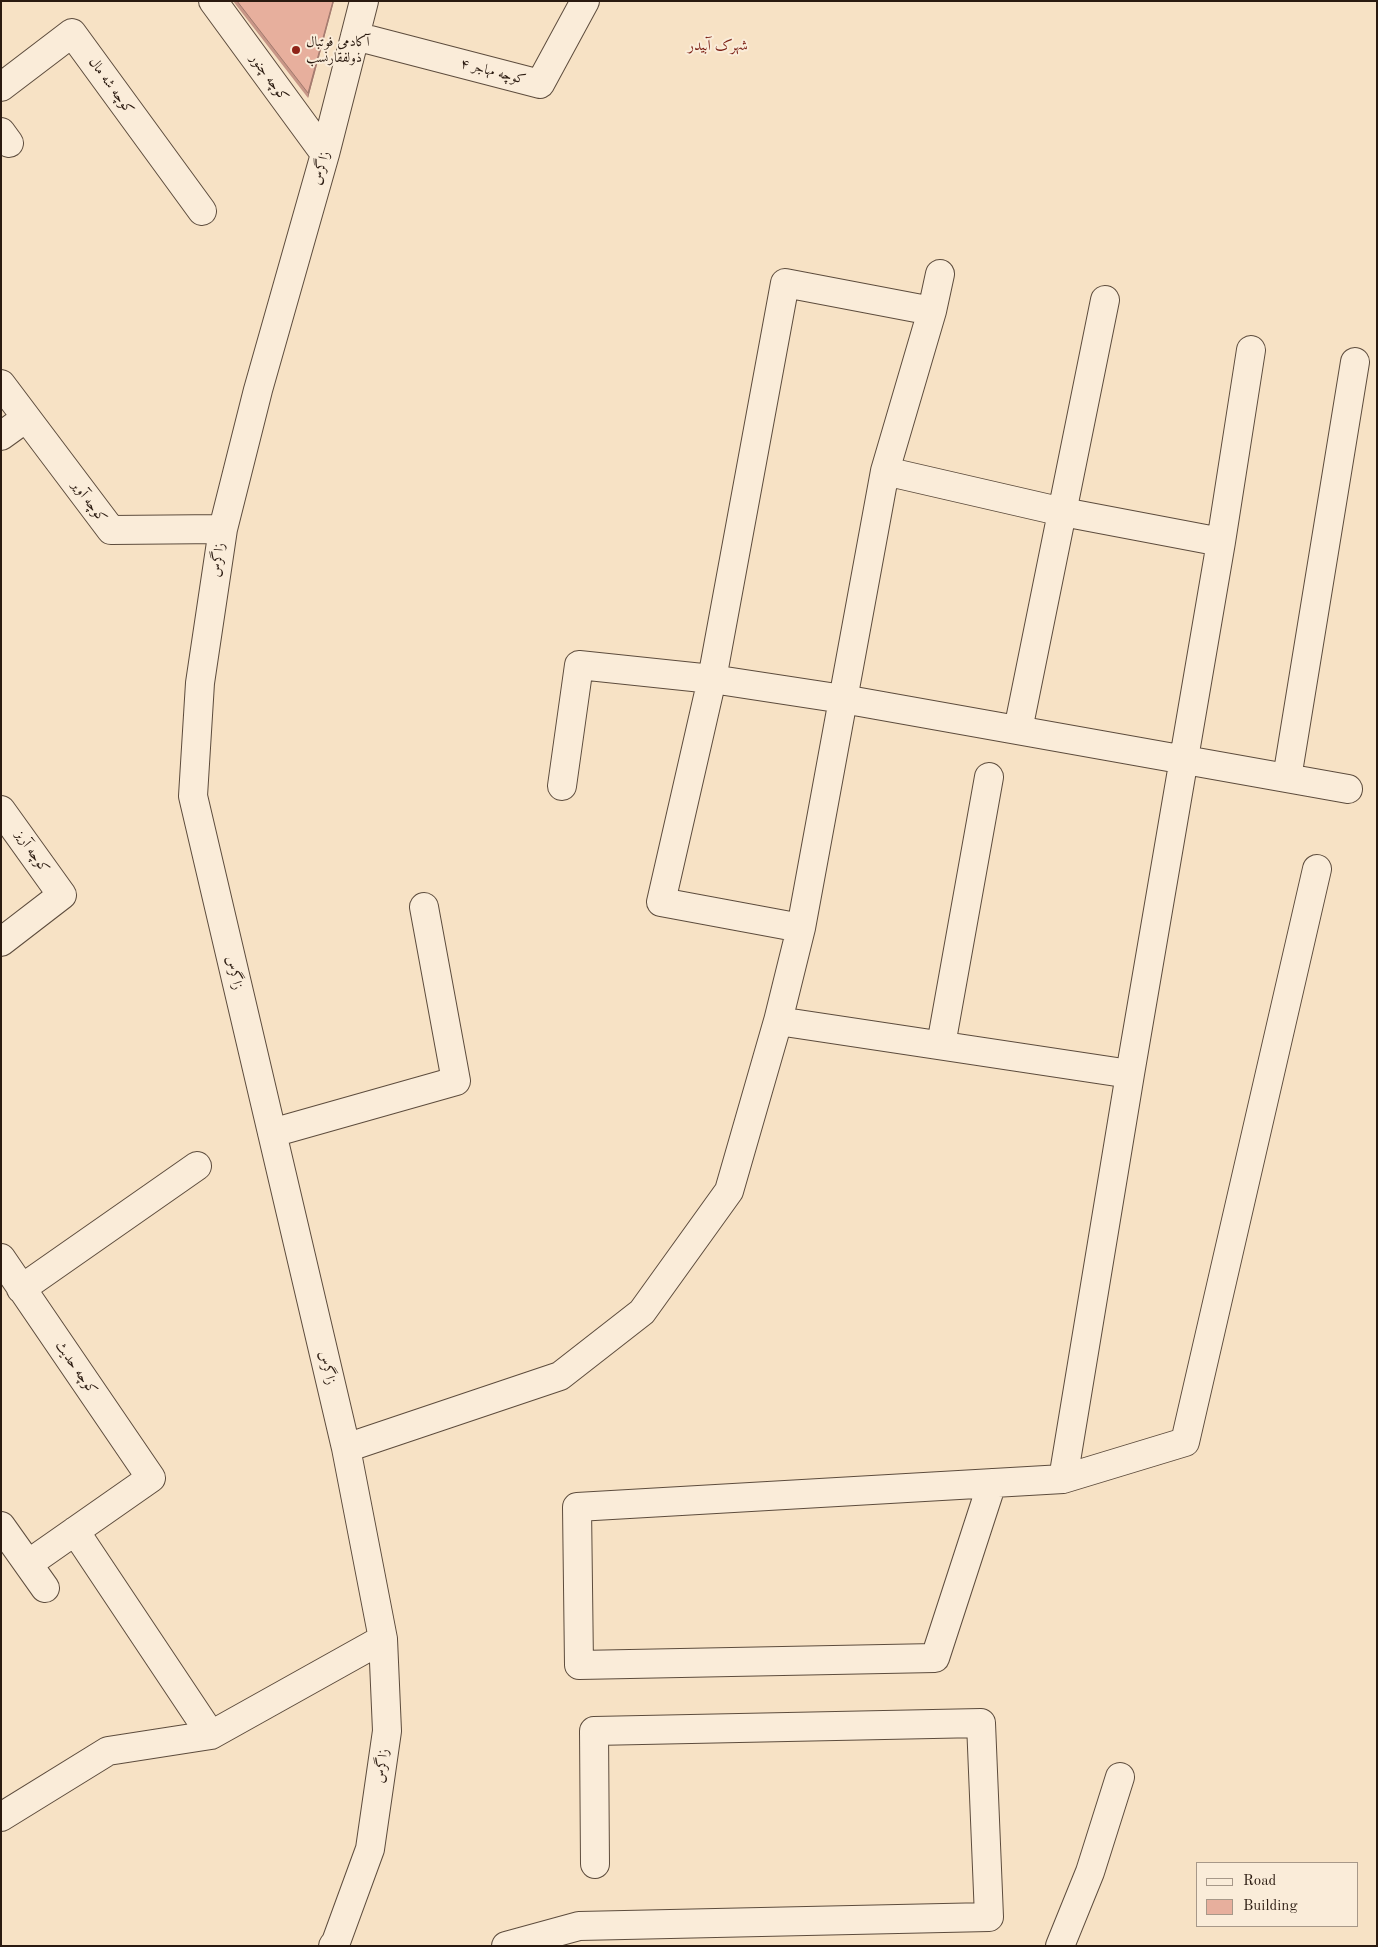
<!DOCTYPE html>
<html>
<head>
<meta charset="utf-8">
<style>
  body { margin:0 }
  #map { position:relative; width:1378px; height:1947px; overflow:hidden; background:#f7e2c5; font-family:"Old Standard TT",serif }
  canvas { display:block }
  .frame { position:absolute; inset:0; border:2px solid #2a1a10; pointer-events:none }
  .legend { position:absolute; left:1196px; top:1862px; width:162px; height:65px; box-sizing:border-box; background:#faecd9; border:1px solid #a79889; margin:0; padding:6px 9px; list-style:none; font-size:15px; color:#2a1a10 }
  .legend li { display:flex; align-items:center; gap:10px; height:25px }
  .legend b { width:25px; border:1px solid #a79889 }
</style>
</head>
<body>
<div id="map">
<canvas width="1378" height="1947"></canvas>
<div class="frame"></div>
<ul class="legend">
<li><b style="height:6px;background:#faecd9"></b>Road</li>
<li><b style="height:14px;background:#e7af9d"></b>Building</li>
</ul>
</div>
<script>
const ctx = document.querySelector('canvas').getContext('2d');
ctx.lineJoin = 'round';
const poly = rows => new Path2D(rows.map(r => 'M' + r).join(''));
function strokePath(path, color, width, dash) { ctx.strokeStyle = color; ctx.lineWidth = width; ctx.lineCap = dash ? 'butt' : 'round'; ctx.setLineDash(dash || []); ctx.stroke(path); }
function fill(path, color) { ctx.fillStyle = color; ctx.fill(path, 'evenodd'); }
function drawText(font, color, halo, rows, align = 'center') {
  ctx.font = font + ' "Old Standard TT",Amiri,serif'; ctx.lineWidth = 4; ctx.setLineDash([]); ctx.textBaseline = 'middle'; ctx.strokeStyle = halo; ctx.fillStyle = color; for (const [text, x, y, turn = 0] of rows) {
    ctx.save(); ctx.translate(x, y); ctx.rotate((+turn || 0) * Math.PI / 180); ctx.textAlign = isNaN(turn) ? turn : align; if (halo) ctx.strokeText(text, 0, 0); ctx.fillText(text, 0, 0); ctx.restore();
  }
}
const minor = poly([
  [213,1,325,154],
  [355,36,540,84,585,1],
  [1,87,72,33,202,211],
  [1,132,9,143],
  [1,384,111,530,223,529],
  [1,436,26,418],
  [885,471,1063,512,1221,542],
  [1018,730,1105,300],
  [1287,778,1355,362],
  [562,786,579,665,712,679,843,699,1348,789],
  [1,810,62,895,1,942],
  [801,928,661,902,712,679,785,283,932,311],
  [778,1021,801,928,885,471,932,311,940,274],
  [941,1045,989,777],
  [272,1133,456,1081,424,907],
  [1,1258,151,1478,28,1564],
  [21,1289,197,1166],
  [346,1448,560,1376,642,1312,729,1191,778,1021,1130,1074,1221,542,1251,350],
  [1063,1479,1130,1074],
  [992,1483,935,1658,579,1665,577,1507,1063,1479,1185,1442,1317,869],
  [1,1526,45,1588],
  [75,1531,211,1735],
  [1,1817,108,1751,211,1735,383,1639],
  [333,1946,336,1942,370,1849,387,1731,383,1639,346,1448,193,796,200,683,223,529,258,390,325,154,364,1],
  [506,1946,579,1926,989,1917,981,1723,594,1731,595,1864],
  [1060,1946,1090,1872,1120,1777]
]);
strokePath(minor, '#5d4c3d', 30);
strokePath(minor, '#faecd9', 28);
fill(poly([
  [233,1,334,1,308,98]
]), '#c79687');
fill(poly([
  [333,1,334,1,308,98,308,93]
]), '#a27a6e');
const building = poly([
  [237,1,333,1,308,93,237,1]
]);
fill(building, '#e7af9d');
strokePath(building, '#a27a6e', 1);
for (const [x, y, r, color] of [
  [296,50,5,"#8f2418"]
]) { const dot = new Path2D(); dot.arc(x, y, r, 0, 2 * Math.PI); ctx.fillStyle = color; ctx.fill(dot); strokePath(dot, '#faecd9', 2); }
drawText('14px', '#2a1a10', '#faecd9', [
  ["آکادمی فوتبال",306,42],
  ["ذولفقارنسب",306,58]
], 'left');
drawText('14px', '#2a1a10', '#faecd9', [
  ["کوچه مهاجر ۴",493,72,15],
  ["کوچه چنور",269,78,54],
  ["کوچه شه مال",111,86,54],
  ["زاگرس",321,168,-74],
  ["کوچه آویر",89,502,53],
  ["زاگرس",218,560,-82],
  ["کوچه آریز",32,852,55],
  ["زاگرس",234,973,77],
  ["کوچه حدیث",76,1368,55],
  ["زاگرس",327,1368,77],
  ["زاگرس",382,1766,-82]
]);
drawText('15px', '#7a1f14', '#faecd9', [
  ["شهرک آبیدر",718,46]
]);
</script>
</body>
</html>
